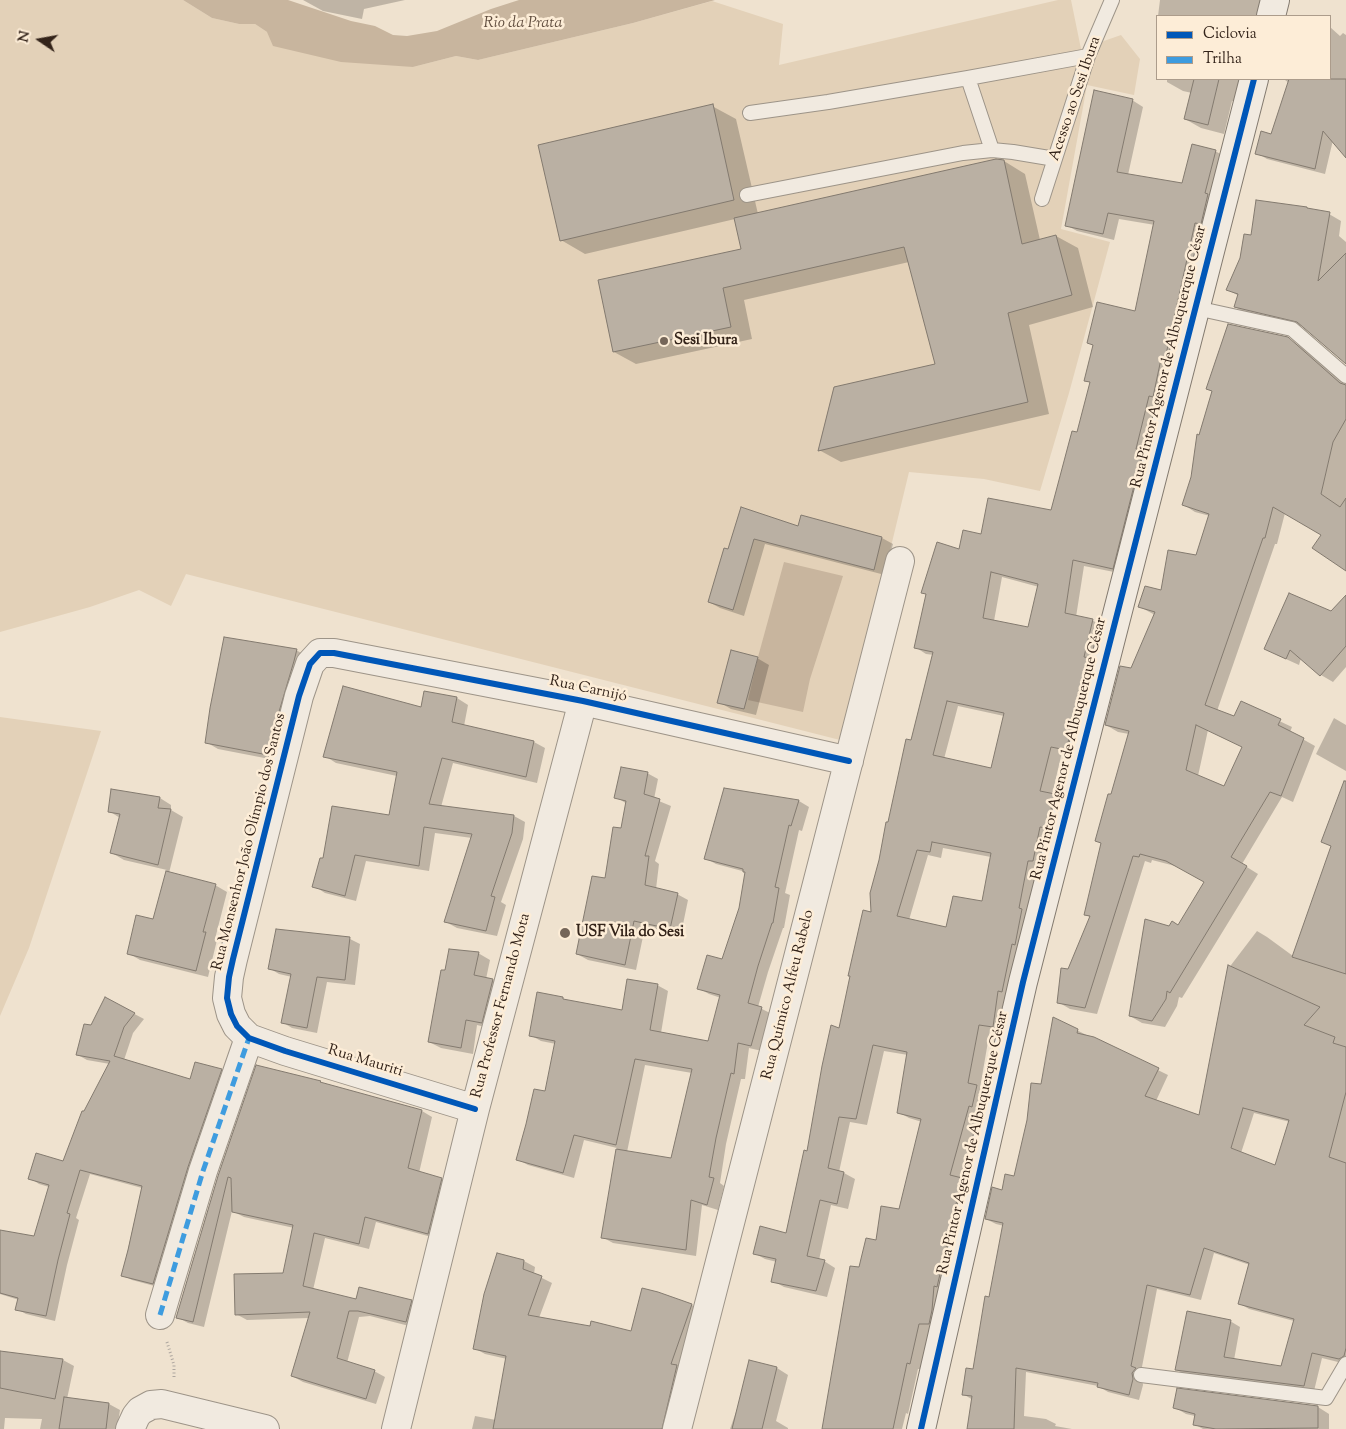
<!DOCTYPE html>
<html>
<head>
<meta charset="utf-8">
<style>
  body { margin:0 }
  #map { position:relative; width:1346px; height:1429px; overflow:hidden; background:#efe2cf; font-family:"Sorts Mill Goudy",serif }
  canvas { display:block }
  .legend { position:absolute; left:1156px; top:15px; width:175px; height:65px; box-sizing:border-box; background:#fdedd7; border:1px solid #ac9c8b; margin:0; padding:6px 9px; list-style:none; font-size:15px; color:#332319 }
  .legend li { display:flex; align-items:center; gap:10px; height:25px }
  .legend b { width:25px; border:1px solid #ac9c8b }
  .north { position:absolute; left:15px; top:15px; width:50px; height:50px; -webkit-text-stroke:4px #fdedd7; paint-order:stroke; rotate:282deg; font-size:14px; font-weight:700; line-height:20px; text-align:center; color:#332319 }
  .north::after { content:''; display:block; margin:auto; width:18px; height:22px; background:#332319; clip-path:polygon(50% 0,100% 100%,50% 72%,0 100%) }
</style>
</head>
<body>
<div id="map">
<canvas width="1346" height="1429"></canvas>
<ul class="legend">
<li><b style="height:6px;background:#0057b8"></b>Ciclovia</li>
<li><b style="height:6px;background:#3e9cdf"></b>Trilha</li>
</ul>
<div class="north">N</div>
</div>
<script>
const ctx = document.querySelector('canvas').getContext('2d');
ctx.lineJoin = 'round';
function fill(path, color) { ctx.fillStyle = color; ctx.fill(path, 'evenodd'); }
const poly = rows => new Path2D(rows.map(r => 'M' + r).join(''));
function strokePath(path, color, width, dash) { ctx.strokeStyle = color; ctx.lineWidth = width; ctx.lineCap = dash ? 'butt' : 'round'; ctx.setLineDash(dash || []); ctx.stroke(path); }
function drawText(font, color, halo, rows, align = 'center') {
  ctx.font = font + ' "Sorts Mill Goudy",serif'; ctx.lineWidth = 5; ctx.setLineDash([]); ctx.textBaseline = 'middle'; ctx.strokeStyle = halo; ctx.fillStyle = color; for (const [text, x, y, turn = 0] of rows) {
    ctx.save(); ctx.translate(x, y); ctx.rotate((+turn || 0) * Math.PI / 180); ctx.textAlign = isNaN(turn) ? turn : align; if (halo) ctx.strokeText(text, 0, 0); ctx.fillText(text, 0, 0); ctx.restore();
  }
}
fill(poly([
  [0,0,183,0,212,18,239,24,255,24,267,32,413,67,456,56,478,60,633,23,712,1,783,24,779,65,1058,0,1071,0,1081,49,1121,35,1140,59,1134,95,1087,85,1061,229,1110,242,1069,393,1040,491,984,479,909,472,844,741,186,574,171,606,139,590,90,607,0,632],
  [0,717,101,731,29,948,0,1016]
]), '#e3d1b8');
fill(poly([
  [183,0,288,0,351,21,375,26,393,35,407,36,437,31,491,9,519,0,715,0,633,23,478,60,456,56,413,67,341,62,273,46,267,32,255,24,239,24,212,18],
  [784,562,843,576,810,679,803,712,748,700,758,657]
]), '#c8b59e');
fill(poly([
  [303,0,405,0,364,9,362,19,323,11],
  [1160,0,1272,0,1273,16,1158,16],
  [1330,27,1340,36,1343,33,1346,35,1346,156,1333,140,1325,174,1267,159,1257,153,1272,135,1289,83,1285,80,1286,79,1330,79],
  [1167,79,1241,79,1236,102,1232,101,1224,134,1201,128,1185,119,1192,93,1183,91,1167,82],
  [1132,100,1143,107,1128,175,1183,184,1215,151,1226,157,1124,574,1084,566,1076,617,1092,620,1103,627,1077,756,1062,752,1052,795,1065,802,1004,1032,990,1030,980,1088,988,1093,980,1112,962,1179,973,1186,940,1330,930,1329,921,1369,918,1369,908,1414,906,1413,902,1429,824,1429,860,1269,877,1242,900,1210,922,1122,909,1118,898,1112,908,1055,884,1051,867,1125,850,1122,839,1172,844,1173,855,1179,848,1209,831,1205,819,1260,824,1261,835,1268,827,1297,784,1287,773,1281,777,1262,765,1259,754,1253,786,1234,840,1029,873,913,889,824,912,742,934,655,926,654,915,647,927,595,922,592,960,550,982,536,1051,511,1078,434,1091,383,1086,380,1094,345,1089,343,1136,312,1155,225,1119,219,1114,240,1077,231,1066,225],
  [1002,577,1039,587,1029,629,994,621],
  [958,706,1004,716,992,769,944,759],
  [943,848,991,857,983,903,947,929,909,920,928,855,941,858],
  [712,106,736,119,758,214,1004,161,1025,174,1040,240,1056,236,1078,248,1093,307,1029,325,1049,414,841,462,819,450,936,365,909,262,744,300,752,339,636,364,614,352,742,250,735,219,585,254,561,240],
  [1310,210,1329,214,1341,221,1339,236,1346,242,1346,363,1305,327,1247,314,1235,307,1239,296,1228,290,1252,237],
  [1287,338,1300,346,1346,385,1346,569,1323,535,1285,513,1277,544,1275,544,1217,711,1235,718,1241,703,1292,727,1290,732,1315,746,1293,802,1282,797,1242,864,1258,874,1182,998,1179,997,1177,1006,1165,1027,1142,1023,1130,1016,1169,927,1179,926,1206,882,1179,867,1152,860,1151,863,1145,861,1097,1014,1070,1009,1058,1002,1069,970,1091,918,1085,914,1102,844,1096,840,1112,796,1129,734,1118,732,1106,725,1132,670,1155,615,1140,607,1162,592,1197,557,1210,516,1195,512,1184,505,1192,477,1200,436,1213,392,1207,389],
  [1208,730,1243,747,1224,788,1198,776],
  [742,508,799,528,882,538,893,544,885,575,765,544,744,616,720,608,709,602,728,551],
  [1346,609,1346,667,1333,682,1321,675,1301,658,1299,665,1277,655,1330,612],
  [296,650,308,657,280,761,218,749,206,742],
  [757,658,769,665,756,715,731,709,719,702],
  [457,698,468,705,464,726,534,742,545,748,537,783,453,763,441,807,514,816,525,822,523,839,501,902,506,905,497,936,457,928,446,922,472,838,435,833,429,871,366,861,356,901,325,893,314,886,324,860,390,816,397,776,336,763,325,756,422,709],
  [1334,718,1346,725,1346,771,1316,754],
  [647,773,658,779,654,799,671,806,655,861,659,864,656,889,677,894,688,900,681,934,645,927,636,970,588,960,577,954,607,879,622,830,627,804,616,797],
  [725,789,799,801,809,807,802,831,799,830,785,893,790,895,784,928,783,928,768,972,758,1007,772,1014,762,1051,749,1048,745,1079,741,1079,726,1144,720,1183,724,1186,718,1210,702,1205,696,1256,613,1243,602,1237,617,1148,584,1140,574,1178,528,1165,517,1159,546,1093,556,1044,541,1041,530,1035,567,1002,623,1011,657,985,668,991,661,1033,709,1043,721,998,709,994,698,988,723,961,740,908,746,872,716,864,705,858],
  [645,1065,692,1073,672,1159,627,1152],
  [160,798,171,805,171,810,183,817,169,873,215,885,227,892,215,939,217,940,208,977,140,960,128,953,154,921,167,870,124,860,112,853,120,818,109,811],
  [1346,818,1346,1364,1322,1358,1314,1391,1187,1376,1177,1370,1230,1321,1240,1327,1234,1360,1282,1368,1294,1321,1249,1309,1239,1303,1250,1265,1214,1253,1201,1300,1157,1289,1141,1372,1143,1385,1139,1400,1108,1392,1098,1386,1026,1372,1024,1416,1046,1419,1056,1424,1055,1426,1072,1429,969,1429,973,1400,963,1394,974,1371,1004,1226,996,1224,986,1219,1002,1191,1015,1177,1042,1085,1054,1019,1168,1075,1156,1101,1200,1117,1228,969,1257,931,1267,937,1293,956,1332,847,1322,841],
  [1254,1113,1290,1122,1275,1166,1241,1153],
  [350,939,360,944,355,985,327,982,317,1033,292,1028,282,1022,292,977,279,974,269,968],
  [478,953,490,960,486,979,493,980,504,987,493,1029,477,1025,473,1054,441,1048,429,1042,446,972],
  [106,999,144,1019,133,1033,124,1060,191,1080,221,1070,230,1076,162,1288,132,1280,122,1275,142,1188,90,1174,76,1218,79,1220,67,1265,55,1321,26,1314,17,1309,19,1300,0,1294,0,1231,35,1238,49,1187,39,1184,30,1178,64,1162,85,1113,110,1064,87,1060,78,1055],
  [422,1111,432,1117,419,1173,442,1179,452,1185,439,1239,376,1222,369,1249,325,1238,313,1290,357,1301,411,1301,422,1307,417,1328,370,1316,359,1317,347,1363,374,1371,385,1377,376,1404,303,1382,292,1376,309,1318,247,1320,236,1314,284,1274,294,1228,244,1217,232,1211,204,1327,188,1323,177,1317,219,1176],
  [498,1255,524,1261,535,1267,534,1274,552,1283,539,1318,591,1327,632,1332,657,1293,692,1305,702,1312,673,1429,657,1425,656,1429,472,1429,475,1416,496,1420,507,1359,485,1354,474,1348],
  [0,1352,63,1360,74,1366,67,1399,109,1404,120,1410,117,1429,40,1429,42,1419,5,1418,4,1429,0,1429],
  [750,1362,777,1368,788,1375,776,1421,788,1428,788,1429,730,1429,737,1409,738,1409],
  [1174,1407,1318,1407,1329,1414,1329,1429,1203,1429,1194,1424,1195,1416,1186,1414]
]), '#0003');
const building = poly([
  [1194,79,1219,79,1208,125,1184,119,1194,79],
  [1289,79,1346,79,1346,158,1323,131,1315,169,1255,154,1261,131,1271,134,1289,79],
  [1094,90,1133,99,1117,172,1182,183,1192,144,1216,150,1205,193,1208,194,1201,224,1195,223,1165,359,1161,359,1153,397,1149,396,1136,449,1143,450,1113,569,1073,560,1065,613,1093,619,1084,657,1090,658,1066,750,1051,747,1040,791,1055,794,1046,828,1040,827,1033,861,1028,861,1019,908,1022,909,1015,945,1012,944,1002,992,998,991,993,1027,979,1025,968,1083,977,1085,972,1107,969,1106,950,1175,962,1178,937,1287,934,1286,932,1310,929,1324,919,1324,910,1364,907,1363,893,1429,822,1429,850,1266,859,1267,866,1238,876,1240,881,1206,899,1209,921,1119,897,1113,907,1052,873,1045,856,1119,839,1117,828,1168,844,1172,837,1204,820,1200,807,1256,825,1260,816,1291,771,1282,776,1259,753,1254,760,1226,786,1233,804,1150,807,1151,822,1066,831,1025,839,1028,850,976,848,976,863,910,871,912,870,893,879,860,886,822,888,822,906,739,911,740,933,652,914,648,926,594,921,593,937,542,959,549,963,530,981,534,988,498,1051,510,1072,431,1077,432,1090,382,1084,381,1093,345,1087,343,1097,302,1135,311,1154,221,1108,213,1103,234,1065,226,1094,90],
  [991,572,1038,584,1028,627,983,618,991,572],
  [947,701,1004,713,991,768,933,755,947,701],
  [932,842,991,853,982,901,953,896,946,927,897,916,917,850,930,852,932,842],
  [713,104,734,200,560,241,538,145,713,104],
  [996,159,1004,160,1022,244,1056,235,1072,295,1008,313,1028,402,818,451,834,387,935,364,904,247,723,288,731,327,613,352,598,280,741,249,734,218,996,159],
  [1256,200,1307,207,1307,208,1330,212,1318,281,1346,253,1346,364,1297,322,1234,307,1238,294,1226,290,1240,258,1244,234,1251,235,1256,200],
  [1228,324,1288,337,1340,383,1346,385,1346,419,1333,442,1321,494,1340,507,1346,498,1346,571,1312,548,1321,535,1273,507,1265,538,1263,538,1205,705,1234,716,1241,701,1281,719,1278,725,1304,738,1281,796,1270,792,1231,857,1247,866,1170,993,1167,991,1166,999,1152,1021,1129,1016,1145,919,1169,926,1172,921,1178,925,1204,882,1166,861,1140,854,1139,857,1133,856,1085,1008,1057,1003,1061,968,1068,969,1090,916,1084,915,1101,843,1095,841,1108,794,1111,794,1129,731,1105,725,1120,666,1131,668,1155,612,1138,607,1145,586,1161,590,1168,550,1196,555,1209,514,1182,505,1191,477,1197,434,1199,435,1212,391,1206,389,1228,324],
  [1196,725,1242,747,1224,786,1186,770,1196,725],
  [741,507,798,526,801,515,882,537,874,570,754,539,733,610,708,602,724,548,728,549,741,507],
  [1289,593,1331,611,1346,595,1346,646,1320,676,1290,650,1286,659,1264,649,1289,593],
  [224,637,297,649,294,661,276,722,268,755,205,743,210,708,224,637],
  [731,650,758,657,744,709,717,703,731,650],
  [343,686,421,707,424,691,457,697,452,722,534,741,526,777,442,758,429,804,514,815,512,833,491,896,495,897,486,931,444,922,472,834,424,827,419,866,355,855,345,896,312,887,320,858,323,858,332,806,389,815,397,772,323,757,343,686],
  [621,767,648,772,644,794,660,799,645,856,649,856,645,885,678,893,670,929,634,921,625,965,576,954,592,876,605,878,613,827,621,828,626,801,614,798,621,767],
  [1344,781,1346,781,1346,974,1292,957,1331,846,1321,842,1344,781],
  [724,788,799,800,791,826,789,825,775,887,779,888,773,923,772,923,758,966,748,1003,762,1007,751,1046,738,1043,734,1074,731,1073,716,1138,709,1177,714,1178,707,1205,691,1200,686,1250,601,1238,616,1149,671,1158,692,1069,635,1059,616,1145,574,1135,563,1173,516,1160,526,1124,534,1089,545,1091,555,1041,529,1036,537,992,563,997,563,999,622,1010,627,979,658,984,650,1030,708,1041,720,995,697,989,707,955,722,959,739,908,745,872,743,872,743,869,704,859,724,788],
  [111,789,160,797,158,808,171,809,158,865,110,853,120,814,108,812,111,789],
  [166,871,216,884,203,932,206,932,196,971,127,954,136,915,153,919,166,871],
  [276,929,350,937,345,980,317,977,307,1028,281,1023,291,974,268,969,276,929],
  [449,949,479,952,474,975,493,979,482,1023,466,1020,461,1048,428,1042,441,970,445,970,449,949],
  [1228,965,1320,1007,1304,1025,1335,1037,1333,1043,1346,1047,1346,1092,1329,1157,1346,1163,1346,1348,1344,1356,1339,1359,1312,1353,1304,1386,1175,1370,1187,1311,1231,1320,1224,1357,1281,1366,1294,1319,1238,1304,1249,1263,1204,1248,1190,1295,1147,1285,1131,1366,1136,1368,1132,1373,1133,1379,1129,1395,1097,1387,1098,1383,1016,1368,1014,1429,967,1429,972,1396,962,1395,966,1368,973,1369,985,1296,989,1297,1003,1223,985,1219,992,1187,1002,1190,1005,1174,1014,1176,1027,1120,1031,1083,1041,1084,1053,1017,1078,1029,1077,1033,1094,1037,1159,1068,1145,1096,1199,1115,1228,965],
  [1243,1108,1289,1120,1275,1165,1231,1148,1243,1108],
  [105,997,135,1013,124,1027,114,1056,190,1079,195,1062,222,1069,188,1167,153,1284,121,1276,128,1250,142,1186,80,1170,67,1213,70,1214,58,1260,46,1316,15,1310,18,1298,0,1293,0,1230,34,1236,49,1185,28,1179,36,1153,63,1161,82,1111,84,1111,110,1061,76,1055,84,1024,91,1025,105,997],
  [256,1065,321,1081,320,1082,422,1110,408,1168,442,1178,428,1234,365,1217,359,1244,314,1233,303,1286,356,1299,359,1287,412,1300,406,1322,358,1311,349,1311,337,1358,375,1370,366,1399,291,1376,310,1312,235,1315,234,1274,283,1273,293,1225,232,1212,231,1178,228,1177,193,1322,176,1318,218,1176,256,1065],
  [497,1253,524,1260,523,1269,542,1276,528,1315,590,1326,591,1321,631,1331,642,1288,658,1292,692,1304,671,1364,677,1365,662,1429,493,1429,506,1356,473,1349,484,1294,497,1253],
  [0,1351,63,1359,55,1399,0,1388,0,1351],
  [749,1360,777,1367,762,1429,732,1429,749,1360],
  [1177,1388,1318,1406,1318,1428,1216,1429,1193,1425,1195,1414,1173,1408,1177,1388],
  [64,1397,109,1403,106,1429,59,1429,64,1397]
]);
fill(building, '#bab0a3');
strokePath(building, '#837a6f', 1);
const lane = poly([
  [968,78,992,150],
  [750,113,828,102,968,78,1088,56],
  [747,195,963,153,992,150,1013,152,1055,159],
  [1042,199,1088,56,1112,0],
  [1196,308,1292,329,1346,376],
  [1141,1375,1326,1398,1346,1364]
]);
const street = poly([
  [475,1109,285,1051,249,1038,237,1026,231,1014,227,998,229,977,233,959,299,696,310,664,320,653,334,653,583,701,849,761],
  [160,1315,203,1171,249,1038],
  [130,1429,136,1416,140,1411,151,1405,162,1404,265,1429],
  [396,1429,475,1109,583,701],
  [677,1429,900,561]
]);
const secondary = poly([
  [1271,16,1275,0],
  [921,1429,1023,982,1254,79]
]);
strokePath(lane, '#9d9488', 16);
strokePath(street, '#9d9488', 30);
strokePath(secondary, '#837a6f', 30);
strokePath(poly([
  [167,1342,174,1365,174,1378]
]), '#ada69f', 3, [1, 2.5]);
strokePath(lane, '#f1eae0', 14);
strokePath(street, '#f1eae0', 28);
strokePath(secondary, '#f1eae0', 28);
strokePath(poly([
  [160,1315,203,1171,249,1038]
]), '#3e9cdf', 5, [10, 5]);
strokePath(poly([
  [475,1109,285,1051,249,1038,237,1026,231,1014,227,998,229,977,233,959,299,696,310,664,320,653,334,653,583,701,849,761],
  [921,1429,1023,982,1254,79]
]), '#0057b8', 6);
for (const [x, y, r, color] of [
  [664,341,5,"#756659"],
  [565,933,6,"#756659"]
]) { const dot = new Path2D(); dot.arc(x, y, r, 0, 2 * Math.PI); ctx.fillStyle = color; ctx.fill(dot); strokePath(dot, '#fdedd7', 2); }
drawText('15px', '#332319', '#fdedd7', [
  ["Acesso ao Sesi Ibura",1076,99,-71],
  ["Rua Pintor Agenor de Albuquerque César",1170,357,-76],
  ["Rua Carnijó",588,690,12],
  ["Rua Pintor Agenor de Albuquerque César",1070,749,-76],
  ["Rua Monsenhor João Olímpio dos Santos",250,842,-76],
  ["Rua Químico Alfeu Rabelo",789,995,-76],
  ["Rua Professor Fernando Mota",502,1006,-75],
  ["Rua Mauriti",365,1062,17],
  ["Rua Pintor Agenor de Albuquerque César",974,1143,-77]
]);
drawText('bold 15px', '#332319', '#fdedd7', [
  ["Sesi Ibura",674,341],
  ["USF Vila do Sesi",576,933]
], 'left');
drawText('italic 16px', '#624f40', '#fdedd7', [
  ["Rio da Prata",523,24]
]);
</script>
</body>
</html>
